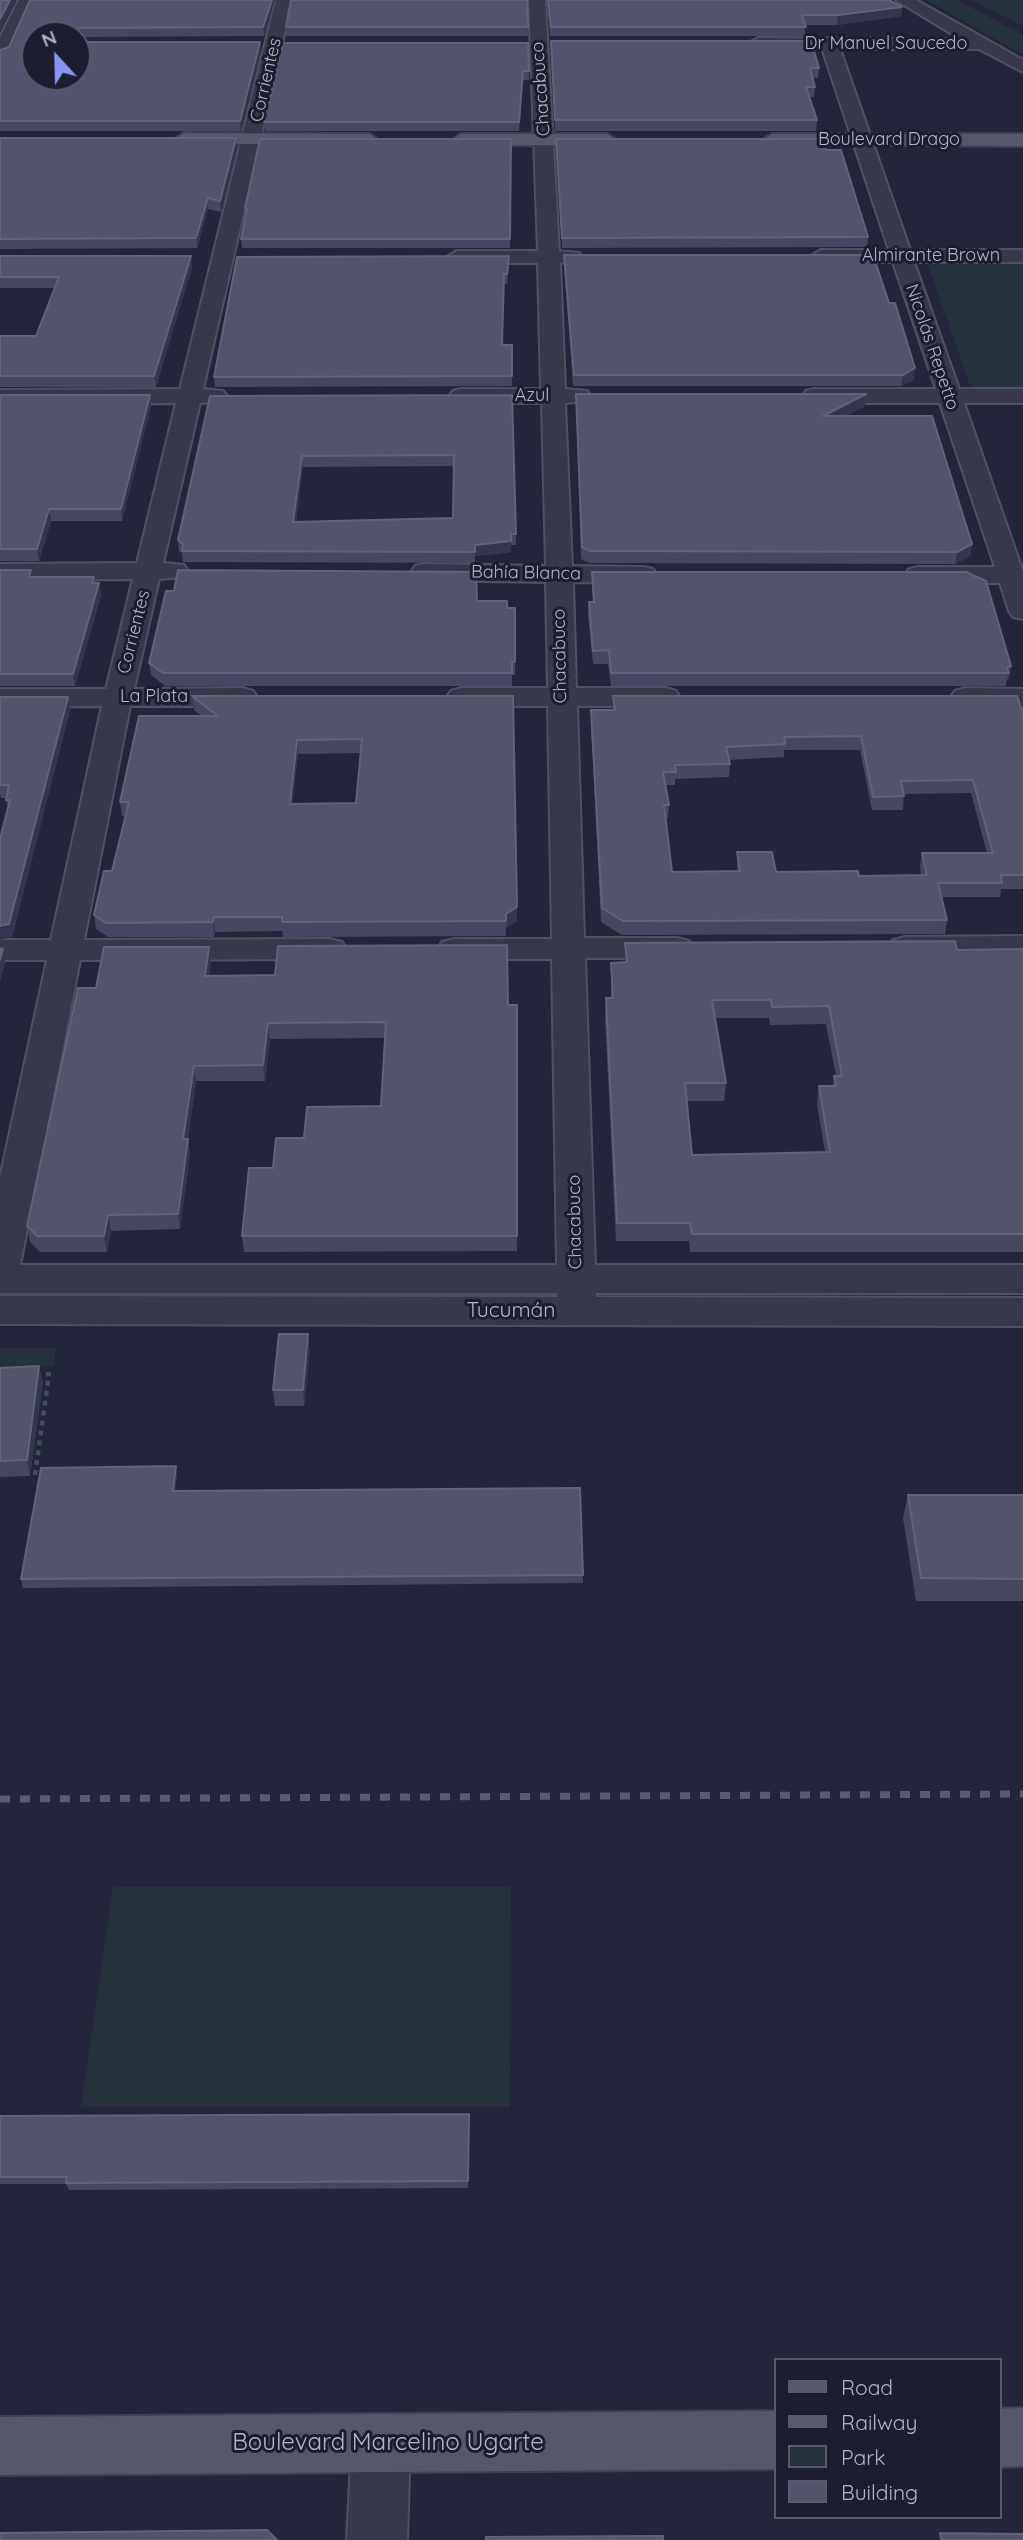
<!DOCTYPE html>
<html>
<head>
<meta charset="utf-8">
<style>
  body { margin:0 }
  #map { position:relative; width:1023px; height:2540px; overflow:hidden; background:#23263a; font-family:Quicksand,sans-serif }
  canvas { display:block }
  .legend { position:absolute; left:774px; top:2358px; width:228px; height:161px; box-sizing:border-box; background:#1c1e2f; border:2px solid #585a6b; margin:0; padding:9px 12px; list-style:none; font-size:21px; color:#b2b4c6 }
  .legend li { display:flex; align-items:center; gap:14px; height:35px }
  .legend b { width:35px; border:2px solid #585a6b }
  .north { position:absolute; left:21px; top:21px; width:70px; height:70px; box-sizing:border-box; background:#1c1e2f; border:2px solid #585a6b; border-radius:50%; rotate:338deg; font-size:19px; font-weight:700; line-height:28px; text-align:center; color:#b2b4c6 }
  .north::after { content:''; display:block; margin:auto; width:24px; height:32px; background:#8994f4; clip-path:polygon(50% 0,100% 100%,50% 72%,0 100%) }
</style>
</head>
<body>
<div id="map">
<canvas width="1023" height="2540"></canvas>
<ul class="legend">
<li><b style="height:9px;background:#55586b"></b>Road</li>
<li><b style="height:9px;background:#595c71"></b>Railway</li>
<li><b style="height:19px;background:#25323b"></b>Park</li>
<li><b style="height:19px;background:#51546b"></b>Building</li>
</ul>
<div class="north">N</div>
</div>
<script>
const ctx = document.querySelector('canvas').getContext('2d');
ctx.lineJoin = 'round';
function fill(path, color) { ctx.fillStyle = color; ctx.fill(path, 'evenodd'); }
const poly = rows => new Path2D(rows.map(r => 'M' + r).join(''));
function strokePath(path, color, width, dash) { ctx.strokeStyle = color; ctx.lineWidth = width; ctx.lineCap = dash ? 'butt' : 'round'; ctx.setLineDash(dash || []); ctx.stroke(path); }
function drawText(font, color, halo, rows, align = 'center') {
  ctx.font = font + ' Quicksand,sans-serif'; ctx.lineWidth = 6; ctx.setLineDash([]); ctx.textBaseline = 'middle'; ctx.strokeStyle = halo; ctx.fillStyle = color; for (const [text, x, y, turn = 0] of rows) {
    ctx.save(); ctx.translate(x, y); ctx.rotate((+turn || 0) * Math.PI / 180); ctx.textAlign = isNaN(turn) ? turn : align; if (halo) ctx.strokeText(text, 0, 0); ctx.fillText(text, 0, 0); ctx.restore();
  }
}
fill(poly([
  [926,0,957,0,1023,35,1023,55],
  [971,0,1023,0,1023,26],
  [928,264,1023,264,1023,390,971,389],
  [0,1348,56,1348,54,1366,0,1368],
  [113,1887,511,1887,510,2107,81,2107]
]), '#25323b');
const minor = poly([
  [19,0,35,0,9,54,0,59,0,37,19,0],
  [276,0,292,0,203,389,223,391,227,396,223,401,200,403,163,563,184,565,188,571,184,577,159,579,134,689,243,688,253,691,257,697,253,703,243,706,130,706,84,940,330,939,342,942,346,949,342,956,330,959,80,960,20,1265,557,1265,552,959,454,959,442,956,438,949,442,942,454,939,552,939,548,706,461,706,451,703,447,697,451,691,461,688,548,688,546,582,424,580,415,578,411,572,415,566,424,564,546,566,542,403,461,403,453,401,449,396,453,391,461,389,541,389,538,263,457,263,447,257,457,251,538,251,529,0,545,0,559,251,579,253,582,257,579,261,560,263,565,389,587,391,591,396,587,401,565,403,572,566,644,567,653,569,657,575,653,581,644,583,573,582,576,688,666,688,676,691,680,697,676,703,666,706,577,706,584,938,677,938,689,941,693,948,689,955,677,958,585,958,595,1265,1023,1265,1023,1293,596,1293,596,1297,1023,1298,1023,1326,0,1324,0,1296,557,1297,557,1293,0,1293,0,1178,47,960,0,960,0,940,51,940,102,706,0,707,0,689,106,689,133,579,0,580,0,564,137,563,176,403,0,404,0,390,180,389,276,0],
  [896,0,916,0,1023,60,1023,72,979,49,840,49,910,250,1023,250,1023,262,914,262,959,389,1023,389,1023,403,964,403,1023,572,1023,619,1013,617,1009,611,1000,583,918,583,909,581,905,575,909,569,918,567,995,567,940,403,814,403,806,401,802,396,806,391,814,389,936,389,893,262,821,262,811,256,821,250,889,250,822,48,758,48,749,43,758,38,960,39,896,0],
  [965,688,1023,689,1023,707,955,703,951,697,955,691,965,688],
  [1023,936,1023,956,905,957,893,954,889,947,893,940,905,937,1023,936],
  [381,2414,402,2422,410,2443,407,2540,347,2540,352,2443,360,2422,381,2414]
]);
const major = poly([
  [184,133,369,134,378,140,369,146,177,143,175,139,184,133],
  [461,134,607,134,616,140,607,146,454,144,452,140,461,134],
  [772,134,1023,134,1023,146,765,144,763,140,772,134],
  [1023,2408,1023,2466,1000,2467,1000,2409,1023,2408],
  [776,2411,776,2469,0,2475,0,2417,776,2411]
]);
strokePath(minor, '#4f5162', 4);
strokePath(major, '#404253', 4);
strokePath(poly([
  [35,1475,49,1374,36,1375]
]), '#404e55', 4.5, [5, 5]);
fill(minor, '#37394a');
fill(major, '#55586b');
strokePath(poly([
  [0,1799,1023,1794]
]), '#595c71', 7, [10, 10]);
fill(poly([
  [30,0,275,0,264,36,77,37,77,35,35,35,35,77,260,42,261,52,241,131,0,131,0,50,9,47],
  [547,0,889,0,902,7,901,16,837,25,805,25,805,36,550,36],
  [286,27,528,27,528,36,286,36],
  [551,41,819,68,818,78,813,78,815,87,814,97,810,97,817,120,816,131,555,131],
  [528,43,529,80,523,80,519,131,265,131,264,122],
  [0,138,236,138,237,149,221,212,208,209,197,248,0,249],
  [511,139,510,248,242,248,241,239,245,217,245,208],
  [556,139,826,150,868,237,867,247,562,248],
  [564,255,889,303,914,380,901,386,573,386,564,266],
  [0,256,191,256,192,267,156,387,0,387,0,336,36,336,55,288,0,288],
  [509,266,507,284,504,284,502,345,512,345,512,386,215,387,214,377],
  [576,394,866,394,865,406,845,416,972,544,970,556,955,564,590,563,581,559],
  [0,395,150,395,151,407,122,521,51,521,39,561,0,561],
  [512,395,516,545,511,545,511,552,475,556,475,563,183,562,182,553,179,551,178,540,210,396],
  [454,466,453,518,296,522,303,467],
  [0,570,32,577,94,577,95,583,99,583,101,596,75,686,0,686],
  [592,572,1011,666,1009,679,1007,680,1006,686,611,686,608,664,593,664,588,615,589,602,593,602],
  [477,601,507,608,515,608,515,675,512,675,512,686,165,686,151,675,149,663],
  [192,696,513,696,517,921,506,928,506,936,283,937,282,931,215,932,214,937,108,937,96,929,94,915,112,871,126,816,122,816,120,802,202,716,194,710],
  [361,753,356,803,292,804,298,754],
  [613,696,1023,714,1023,889,1001,889,1000,897,942,897,947,920,945,934,622,935,601,922,591,724,591,710,613,710],
  [784,750,860,750,872,810,903,810,904,794,971,793,987,853,922,853,920,867,921,875,859,876,776,872,737,852,737,871,672,872,665,818,668,818,669,805,665,785,675,785,675,779,729,777,730,764,729,760,784,757],
  [0,697,68,697,70,710,12,937,8,809,6,798,1,798,0,793],
  [625,943,957,950,1023,949,1023,1252,690,1252,689,1241,616,1241,605,1016,606,998,611,998,611,963,625,962],
  [715,1018,769,1018,770,1025,826,1024,836,1076,834,1076,833,1086,819,1086,817,1104,825,1152,692,1155,687,1101,724,1101,726,1083],
  [211,962,209,976,517,1005,517,1251,244,1252,242,1236,273,1168,304,1138,381,1106,385,1038,270,1039,265,1081,196,1081,188,1139,190,1155,180,1229,111,1231,107,1252,40,1252,30,1242,27,1226,96,988],
  [310,1350,304,1406,275,1406,273,1390],
  [0,1368,43,1382,30,1476,0,1477],
  [177,1474,175,1491,583,1575,583,1583,23,1588,21,1579],
  [908,1495,1023,1495,1023,1601,916,1601,903,1518],
  [469,2114,468,2188,69,2190,66,2184,0,2184,0,2116]
]), '#454860');
fill(poly([
  [10,0,16,0,0,31,0,19],
  [272,0,275,0,264,36,263,27],
  [902,7,901,16,837,25,838,15],
  [260,42,261,52,241,131,240,121],
  [236,138,237,149,221,212,220,201],
  [208,198,208,209,197,248,196,238],
  [191,256,192,267,156,387,154,376],
  [915,368,914,380,901,386,903,375],
  [866,394,865,406,822,428,823,416],
  [150,395,151,407,122,521,121,509],
  [302,456,303,467,294,533,293,522],
  [49,509,51,521,39,561,37,549],
  [511,541,511,552,475,556,475,545],
  [972,544,970,556,955,564,957,552],
  [99,583,101,596,75,686,73,674],
  [1011,666,1009,679,1007,680,1009,673,1007,668],
  [68,697,70,710,12,937,0,940,0,926],
  [297,740,298,754,291,818,290,804],
  [517,907,517,921,506,928,506,914],
  [214,917,215,932,214,937,213,922],
  [209,947,211,962,207,991,205,976],
  [3,949,5,963,0,983,0,960],
  [268,1023,270,1039,265,1081,263,1065],
  [194,1066,196,1081,188,1139,190,1155,180,1229,178,1214,183,1139],
  [108,1215,111,1231,107,1252,104,1236],
  [308,1334,310,1350,304,1406,303,1390],
  [39,1366,43,1382,30,1476,27,1460],
  [176,1466,177,1474,174,1499,173,1491]
]), '#33364c');
const building = poly([
  [0,0,10,0,0,19,0,0],
  [30,0,272,0,263,27,74,28,75,35,35,35,35,77,77,77,77,42,260,42,240,121,0,121,0,50,9,47,30,0],
  [291,0,527,0,528,27,286,27,291,0],
  [548,0,889,0,902,7,838,15,802,15,806,27,551,27,548,0],
  [551,41,811,41,819,68,810,68,815,87,806,87,817,120,555,120,551,41],
  [283,43,528,43,529,71,523,71,519,122,264,122,283,43],
  [0,138,236,138,220,201,208,198,196,238,0,239,0,138],
  [260,139,511,139,510,239,241,239,247,209,245,208,260,139],
  [556,139,822,139,826,150,841,150,868,237,562,238,556,139],
  [564,255,873,255,889,303,895,303,915,368,903,375,574,375,564,255],
  [0,256,191,256,154,376,0,376,0,336,36,336,59,277,0,277,0,256],
  [509,256,507,274,504,274,502,345,512,345,512,376,214,377,237,257,509,256],
  [576,394,866,394,823,416,932,416,972,544,957,552,590,551,582,547,576,394],
  [0,395,150,395,121,509,49,509,37,549,0,549,0,395],
  [512,395,516,534,511,534,511,541,475,545,475,552,182,551,183,544,178,540,210,396,512,395],
  [454,455,453,518,293,522,302,456,454,455],
  [0,570,31,570,29,577,94,577,92,583,99,583,73,674,0,674,0,570],
  [178,570,476,572,477,601,507,601,507,608,515,608,515,662,512,662,512,673,163,673,149,663,166,591,174,591,178,570],
  [592,572,966,572,986,581,1011,666,1007,668,1009,673,611,673,609,650,593,651,589,602,594,602,592,572],
  [192,696,513,696,517,907,506,914,506,921,282,922,282,917,214,917,213,922,106,923,94,915,104,871,112,871,129,802,120,802,139,716,218,716,192,696],
  [362,739,356,803,290,804,297,740,362,739],
  [613,696,1017,696,1023,714,1023,875,1001,875,1002,883,938,883,947,920,623,921,602,908,591,710,615,710,613,696],
  [861,736,873,797,904,796,901,781,973,780,993,853,922,853,927,875,859,876,858,871,776,872,772,852,737,852,740,871,672,872,664,805,669,805,663,772,676,772,675,765,730,764,726,747,785,744,784,737,861,736],
  [0,697,68,697,9,924,0,926,0,839,10,800,6,800,9,785,0,785,0,697],
  [955,941,957,950,1023,949,1023,1234,692,1234,690,1223,617,1223,606,998,613,998,611,963,627,962,625,943,955,941],
  [712,1000,771,1000,772,1007,829,1006,842,1076,834,1076,836,1086,819,1086,830,1152,692,1155,685,1083,726,1083,712,1000],
  [507,945,508,1005,517,1005,517,1236,242,1236,249,1168,273,1168,276,1138,304,1138,307,1107,381,1106,386,1022,268,1023,263,1065,194,1066,183,1139,188,1139,178,1214,108,1215,104,1236,37,1236,27,1226,78,988,96,988,104,947,209,947,205,976,275,975,278,946,507,945],
  [0,948,3,949,0,960,0,948],
  [279,1334,308,1334,303,1390,273,1390,279,1334],
  [39,1366,27,1460,0,1461,0,1368,39,1366],
  [176,1466,173,1491,580,1488,583,1575,21,1579,41,1468,176,1466],
  [908,1495,1023,1495,1023,1579,921,1578,908,1495],
  [469,2114,468,2181,66,2183,67,2177,0,2177,0,2116,469,2114],
  [267,2530,277,2540,0,2540,0,2533,267,2530],
  [940,2533,1023,2534,1023,2540,941,2540,940,2533],
  [663,2536,663,2540,486,2540,486,2537,663,2536]
]);
fill(building, '#51546b');
strokePath(building, '#606379', 2);
drawText('18px', '#b2b4c6', '#1c1e2f', [
  ["Dr Manuel Saucedo",886,44],
  ["Corrientes",266,80,-77],
  ["Chacabuco",541,89,-94],
  ["Boulevard Drago",889,140],
  ["Almirante Brown",931,256],
  ["Nicolás Repetto",932,347,71],
  ["Azul",532,396],
  ["Bahía Blanca",526,573,1],
  ["Corrientes",134,632,-76],
  ["Chacabuco",560,656,-91],
  ["La Plata",154,697],
  ["Chacabuco",575,1222,-91]
]);
drawText('21px', '#b2b4c6', '#1c1e2f', [
  ["Tucumán",511,1311]
]);
drawText('24px', '#b2b4c6', '#1c1e2f', [
  ["Boulevard Marcelino Ugarte",388,2443]
]);
</script>
</body>
</html>
